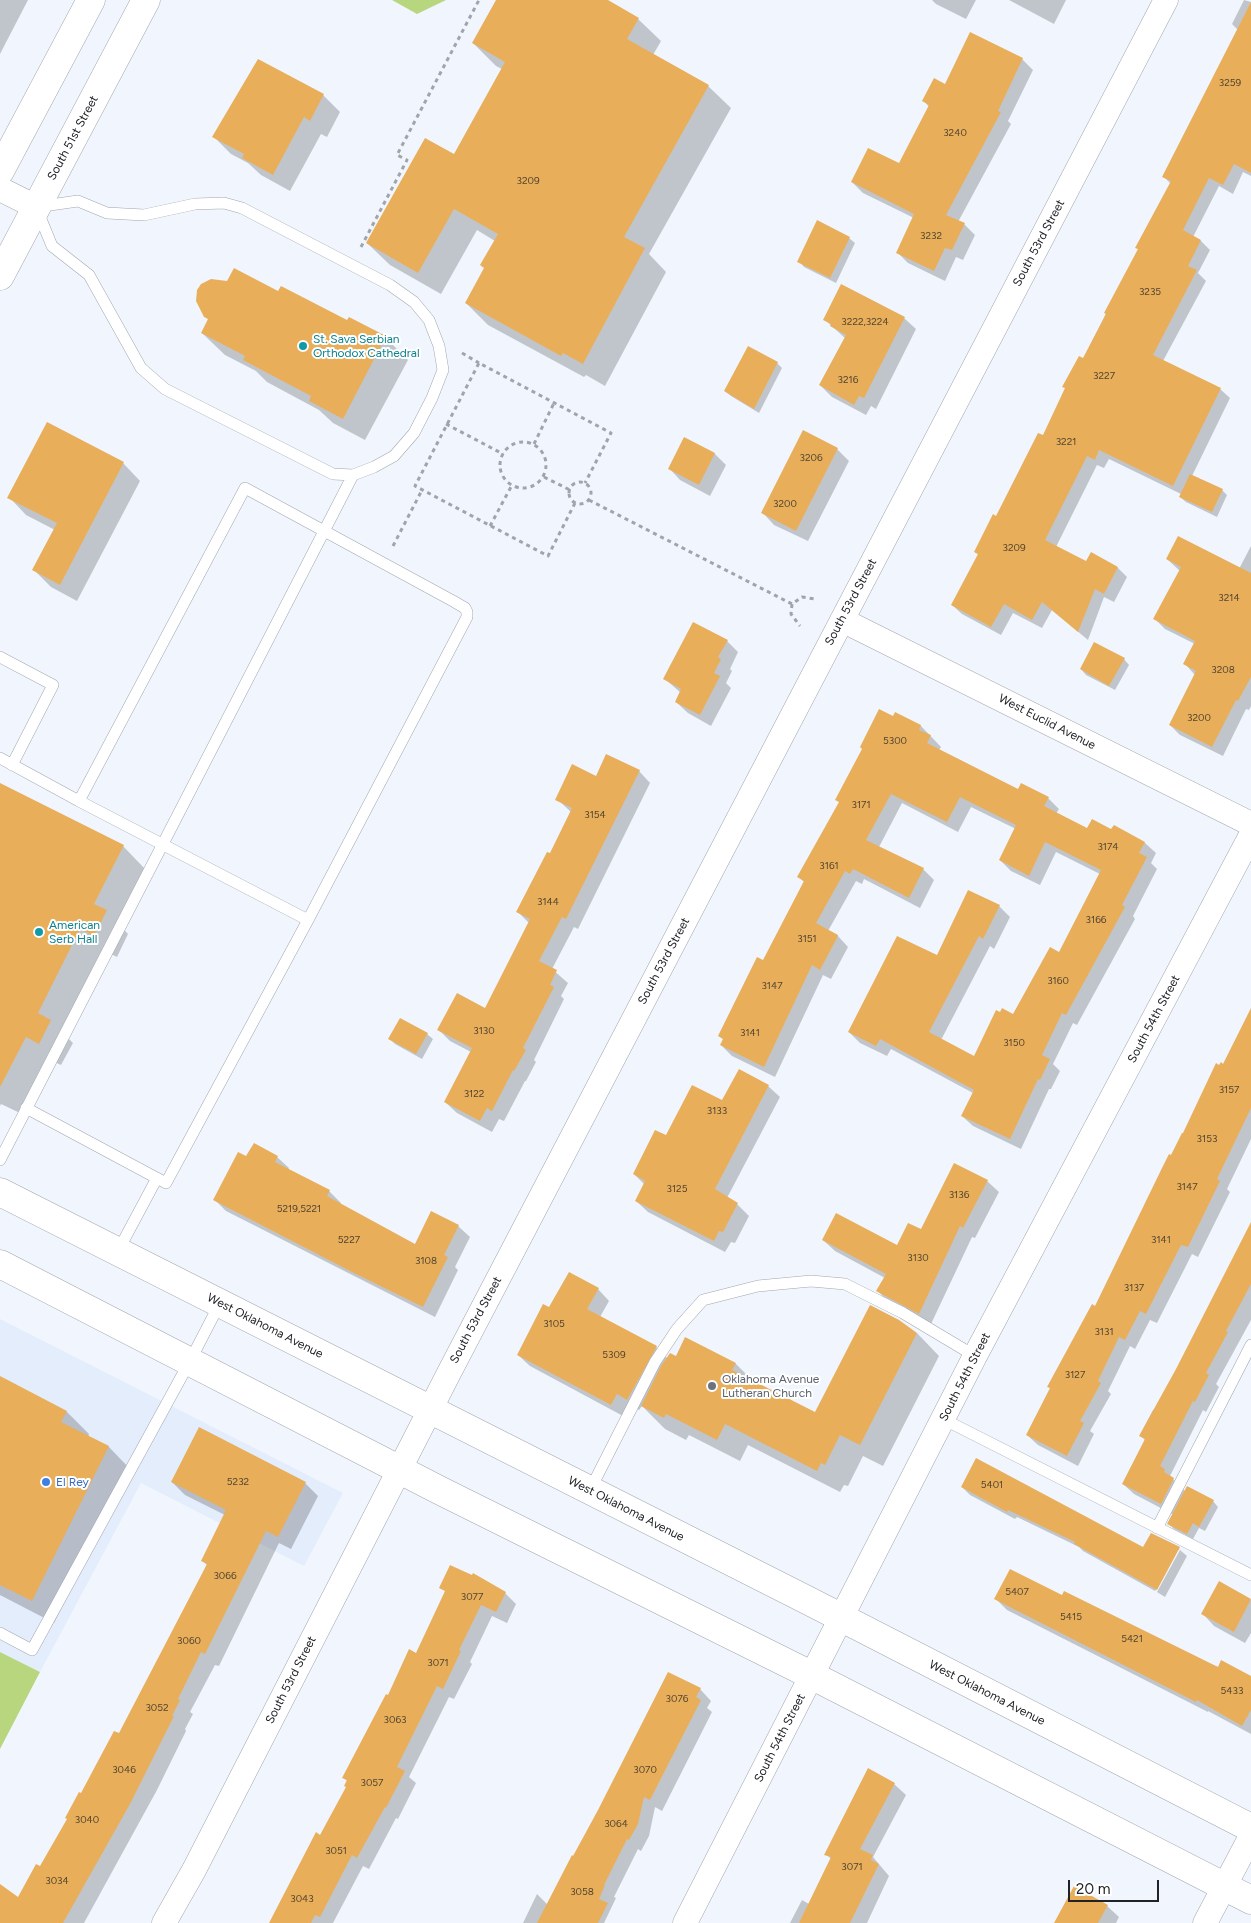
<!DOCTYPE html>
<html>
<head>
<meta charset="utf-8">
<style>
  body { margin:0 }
  #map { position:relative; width:1251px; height:1923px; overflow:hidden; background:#f1f6fe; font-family:Figtree,sans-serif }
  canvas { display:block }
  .scale { position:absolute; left:1068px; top:1880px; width:91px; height:22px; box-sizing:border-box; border:2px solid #202225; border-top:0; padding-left:6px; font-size:15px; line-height:18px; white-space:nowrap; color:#202225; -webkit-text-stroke:4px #fff; paint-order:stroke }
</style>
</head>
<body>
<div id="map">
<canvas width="1251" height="1923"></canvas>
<div class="scale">20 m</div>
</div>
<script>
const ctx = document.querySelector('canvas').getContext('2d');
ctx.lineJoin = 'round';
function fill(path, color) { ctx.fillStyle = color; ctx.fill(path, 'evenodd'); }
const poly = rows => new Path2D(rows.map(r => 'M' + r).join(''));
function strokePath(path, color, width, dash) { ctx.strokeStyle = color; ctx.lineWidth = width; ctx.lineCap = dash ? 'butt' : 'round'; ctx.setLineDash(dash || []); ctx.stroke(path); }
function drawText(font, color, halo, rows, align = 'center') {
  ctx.font = font + ' Figtree,sans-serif'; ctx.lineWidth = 4; ctx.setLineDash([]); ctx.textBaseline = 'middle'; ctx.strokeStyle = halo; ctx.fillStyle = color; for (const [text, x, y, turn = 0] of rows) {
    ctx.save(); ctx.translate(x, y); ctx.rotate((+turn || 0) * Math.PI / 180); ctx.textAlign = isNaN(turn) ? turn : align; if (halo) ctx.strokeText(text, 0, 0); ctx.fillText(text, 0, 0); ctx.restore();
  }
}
fill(poly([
  [0,1319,343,1493,304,1566,141,1483,40,1672,0,1652]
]), '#e4edfc');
fill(poly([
  [392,0,446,0,417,14],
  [0,1652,40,1672,0,1749]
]), '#b8d67e');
fill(poly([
  [0,0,28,0,0,54],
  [497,0,605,0,638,19,661,41,653,55,708,86,731,108,649,254,666,272,605,386,586,375,584,377,488,325,466,303,485,268,495,241,477,230,441,294,390,265,367,243,454,156,502,69,496,66,473,43],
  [932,0,976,0,966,19,936,4],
  [1009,0,1066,0,1054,24],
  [1244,0,1251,2,1251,176,1243,172,1233,194,1219,186,1193,237,1201,241,1210,250,1198,273,1206,281,1163,361,1220,389,1230,398,1192,476,1222,490,1227,495,1217,517,1186,502,1180,497,1181,494,1109,459,1104,468,1097,465,1056,547,1087,562,1092,553,1118,568,1127,577,1114,602,1104,597,1088,640,1052,610,1042,628,1013,613,1001,635,962,614,952,605,979,555,975,552,1044,437,1171,184,1163,176,1238,30,1232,24],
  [1022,59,1033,70,1008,121,1011,124,958,222,964,224,975,235,963,260,956,257,945,281,908,263,897,252,914,218,863,193,852,182,900,165,929,107,924,101,945,85],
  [323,95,340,112,327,137,321,134,290,191,261,175,248,163,231,154,214,137],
  [849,238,855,243,836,283,804,267,799,261],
  [279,292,385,337,408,360,365,440,333,423,319,410,267,382,256,371,225,355,202,333],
  [904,318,916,329,876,409,871,406,866,415,832,397,820,385,846,339,824,319],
  [777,363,782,368,759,413,731,396,725,391],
  [804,432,837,449,849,461,808,541,774,525,763,513],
  [685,438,715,454,726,465,710,496,680,480,669,468],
  [123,463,140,481,77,601,51,587,34,570,55,530,26,515,9,497],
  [1251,546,1251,706,1249,710,1246,709,1223,756,1180,735,1170,725,1195,675,1185,664,1195,644,1165,629,1155,619,1180,571,1167,559,1239,569],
  [727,641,738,652,730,669,732,671,726,683,731,688,711,726,688,713,676,702,681,693,665,679],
  [1124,659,1129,665,1115,690,1086,675,1081,669],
  [893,717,921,726,941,747,939,750,1018,791,1048,798,1059,809,1056,814,1087,830,1112,831,1114,827,1145,843,1156,853,1151,863,1157,869,1133,916,1135,919,1077,1025,1073,1023,1053,1064,1060,1071,1051,1089,1049,1089,1021,1149,973,1126,962,1116,973,1093,891,1049,887,1056,860,1043,849,1032,999,906,1010,917,994,949,990,946,941,1040,975,1057,1014,1015,1059,953,1100,874,1056,852,1040,885,1011,871,1000,860,1016,829,971,807,958,832,902,803,879,847,923,869,934,880,920,908,864,879,862,884,856,881,828,931,838,936,848,947,831,979,823,975,775,1077,732,1056,721,1045,724,1040,720,1036,764,961,805,883,799,877],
  [639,771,650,783,578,929,574,927,552,969,568,983,561,996,564,999,534,1060,536,1062,526,1081,525,1081,504,1121,499,1119,492,1132,457,1113,445,1102,471,1052,450,1041,439,1030,486,1010,529,923,518,912,551,855,571,812,557,799,596,777],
  [0,784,123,846,145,869,118,923,128,934,117,957,103,950,62,1032,73,1043,61,1065,48,1059,20,1113,1,1104,0,1106],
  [1251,1010,1251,1139,1227,1189,1230,1192,1198,1257,1192,1254,1157,1323,1150,1320,1135,1349,1130,1346,1108,1391,1111,1394,1090,1431,1094,1434,1078,1466,1038,1445,1027,1435,1096,1307,1172,1156,1224,1065],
  [427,1034,433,1039,422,1059,395,1044,390,1039],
  [768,1086,780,1097,727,1198,737,1204,749,1216,735,1243,731,1242,725,1252,648,1212,636,1201,644,1184,634,1174,666,1137,723,1102],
  [277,1157,289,1168,288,1170,329,1191,341,1203,340,1205,415,1246,458,1226,470,1237,455,1267,458,1270,435,1317,226,1211,215,1200,247,1158],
  [987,1181,999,1192,975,1238,972,1237,931,1324,889,1303,878,1291,885,1278,835,1251,823,1240,898,1246],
  [1251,1225,1251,1320,1216,1384,1219,1387,1206,1412,1203,1410,1170,1476,1186,1492,1213,1501,1218,1507,1205,1531,1199,1528,1193,1539,1174,1529,1169,1524,1174,1515,1134,1494,1123,1484,1145,1440,1140,1435,1153,1410,1155,1411],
  [598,1289,609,1301,600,1317,656,1347,668,1359,676,1358,686,1339,736,1364,755,1383,816,1414,917,1333,939,1356,883,1466,863,1456,848,1486,844,1485,840,1492,748,1445,740,1461,689,1435,686,1440,665,1429,642,1406,639,1410,629,1405,623,1416,530,1366,518,1355,550,1309],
  [0,1378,67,1412,89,1434,88,1437,109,1447,131,1470,54,1623,0,1595],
  [172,1482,305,1483,318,1496,291,1549,279,1543,219,1666,215,1665,190,1712,193,1714,185,1729,186,1731,157,1790,84,1923,0,1923,0,1886,18,1899,41,1868,81,1795,120,1735,208,1566,203,1561,225,1515,185,1495],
  [962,1487,1144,1548,1151,1534,1180,1550,1177,1550,1155,1591,1083,1551,1079,1547,1017,1517,1015,1519,970,1495],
  [1180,1550,1187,1556,1165,1597,1157,1592],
  [1219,1583,1251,1600,1251,1633,1245,1643,1214,1626,1203,1614],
  [441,1587,505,1593,516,1604,507,1623,492,1616,470,1662,472,1664,454,1699,449,1697,409,1777,416,1783,398,1819,396,1818,369,1869,363,1866,333,1923,276,1923,347,1787,348,1782,344,1778,388,1696,417,1655,446,1592],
  [996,1599,1251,1677,1251,1734,1208,1711,1208,1712,1007,1610],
  [700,1689,711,1701,707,1708,712,1712,662,1811,655,1807,649,1836,641,1851,638,1849,614,1897,616,1898,604,1923,523,1923,537,1894,548,1905,573,1858],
  [894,1784,906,1795,873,1857,889,1876,867,1923,790,1923,802,1900,809,1904,831,1859,826,1854],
  [1107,1906,1119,1917,1116,1923,1056,1923]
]), '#0003');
fill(poly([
  [496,0,608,0,639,18,627,39,709,85,624,237,645,248,583,364,563,353,561,356,465,303,484,268,480,265,498,234,454,209,418,273,366,243,425,138,454,154,505,62,472,43],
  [1251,2,1251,173,1234,164,1223,185,1209,178,1183,230,1201,240,1188,266,1197,270,1153,355,1221,388,1173,486,1099,450,1095,460,1087,456,1045,540,1086,561,1091,552,1118,567,1104,594,1095,589,1078,632,1042,602,1032,620,1004,604,991,627,951,605,978,554,974,552,993,514,996,516,1038,433,1043,435,1065,388,1062,387,1079,356,1083,358,1106,314,1104,313,1138,249,1135,248,1171,181,1162,177],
  [970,32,1023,58,998,111,1001,112,946,215,965,223,952,250,945,248,934,271,896,253,914,214,851,182,868,148,899,163,929,105,922,101,934,78,945,84],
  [258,59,324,94,310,121,304,117,273,175,242,158,244,154,212,137],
  [817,220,850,237,830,278,797,262],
  [234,268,278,291,281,286,347,320,349,317,386,336,343,419,309,401,311,396,243,360,245,356,201,333,208,319,204,317,196,301,197,290,201,284,211,279,227,281],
  [841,284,905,317,864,398,859,396,854,405,819,385,846,335,830,326,831,324,823,320],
  [748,346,778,362,754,409,724,391],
  [47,422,124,462,60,585,32,570,57,523,7,498],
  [803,430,838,448,796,531,761,513],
  [684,437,715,453,699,485,668,469],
  [1190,474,1223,489,1212,512,1179,497],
  [1178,536,1251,573,1251,677,1238,701,1236,700,1212,747,1169,725,1196,671,1183,664,1195,641,1153,619,1181,567,1166,559],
  [693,622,728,640,718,657,721,659,714,673,720,676,700,715,675,702,681,689,663,679],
  [1094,642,1125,658,1109,686,1080,669],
  [879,709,893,716,895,712,921,725,919,730,931,735,927,743,1018,789,1021,783,1049,797,1044,806,1087,828,1092,819,1111,829,1114,825,1145,842,1139,853,1147,857,1122,905,1125,907,1066,1015,1062,1013,1042,1055,1050,1059,1040,1080,1038,1079,1010,1139,961,1116,974,1090,880,1039,876,1046,848,1032,897,936,937,955,968,890,1000,905,983,939,979,936,929,1032,974,1056,996,1010,1000,1012,1002,1008,1013,1014,1050,947,1059,952,1101,870,1045,842,1029,876,999,860,1016,825,960,797,947,822,891,794,866,840,924,868,909,898,853,869,850,874,845,871,816,923,838,935,837,938,820,970,812,965,764,1067,720,1045,723,1039,718,1036,757,957,763,960,804,881,797,877,839,802,835,800,862,749,860,747],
  [606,754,640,770,566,919,562,917,539,961,557,970,550,985,554,987,523,1048,526,1050,514,1071,513,1070,492,1111,487,1108,480,1121,444,1102,472,1048,437,1030,457,993,485,1008,530,919,516,912,547,852,550,853,572,808,555,800,572,764,596,776],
  [0,783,124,845,94,904,107,910,94,936,80,929,38,1013,51,1020,39,1044,26,1037,0,1087],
  [1251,1008,1251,1108,1217,1179,1220,1181,1188,1247,1181,1245,1146,1314,1140,1311,1125,1340,1119,1337,1098,1381,1101,1383,1080,1421,1084,1423,1067,1456,1026,1435,1050,1388,1047,1387,1092,1304,1095,1306,1162,1168,1169,1154,1171,1155,1182,1133,1183,1133,1216,1063,1219,1065,1221,1062,1223,1064],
  [400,1018,428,1033,416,1054,388,1039],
  [739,1069,769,1085,715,1189,738,1203,723,1232,719,1231,714,1241,635,1201,645,1181,633,1174,655,1130,666,1135,692,1085,722,1100],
  [254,1143,278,1156,275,1162,330,1190,327,1196,415,1244,431,1211,459,1225,444,1255,448,1257,423,1307,352,1272,213,1200,238,1152,246,1156],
  [954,1163,988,1180,963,1228,960,1226,919,1314,876,1291,886,1274,822,1240,836,1213,897,1245,908,1223,921,1229],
  [1251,1222,1251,1284,1226,1331,1228,1332,1206,1373,1209,1375,1195,1402,1193,1401,1160,1466,1165,1469,1164,1472,1174,1478,1161,1504,1122,1484,1145,1439,1139,1436,1176,1369],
  [569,1272,599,1288,587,1309,657,1346,627,1400,617,1394,611,1405,517,1355,543,1304,549,1307],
  [870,1305,899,1320,917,1333,860,1445,840,1435,825,1465,821,1463,817,1471,725,1424,717,1440,666,1414,664,1418,641,1406,661,1366,670,1353,676,1356,685,1337,736,1363,732,1370,815,1412],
  [0,1376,67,1411,61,1422,109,1446,32,1601,0,1585],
  [199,1427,306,1482,278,1537,266,1531,205,1654,201,1652,178,1699,180,1700,172,1716,174,1716,130,1804,63,1923,0,1923,0,1884,18,1897,36,1864,40,1866,67,1819,65,1818,79,1792,81,1793,114,1731,119,1733,207,1564,201,1561,226,1510,171,1482],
  [976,1458,1143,1547,1151,1533,1180,1547,1157,1590,1074,1544,1075,1542,1008,1510,1007,1512,961,1487],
  [1187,1486,1214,1500,1199,1527,1193,1523,1187,1534,1167,1524],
  [450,1565,472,1575,473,1573,506,1592,496,1612,481,1605,459,1650,461,1651,443,1689,437,1686,397,1767,405,1771,386,1808,385,1807,357,1858,352,1855,320,1917,315,1915,311,1923,269,1923,316,1832,320,1835,346,1787,344,1786,347,1780,342,1778,386,1694,388,1695,409,1649,416,1653,445,1591,439,1588],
  [1010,1569,1062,1595,1064,1591,1218,1667,1221,1660,1251,1676,1251,1710,1242,1726,1197,1700,1196,1702,994,1599],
  [1219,1581,1251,1599,1234,1632,1201,1614],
  [668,1672,701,1688,696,1697,701,1700,650,1800,644,1797,638,1824,629,1840,627,1839,604,1885,605,1885,599,1899,608,1903,598,1923,537,1923,572,1855,573,1856,598,1810],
  [868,1768,895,1783,860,1849,873,1855,871,1860,879,1864,850,1923,799,1923,831,1857,824,1855],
  [1074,1886,1108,1905,1098,1923,1054,1923]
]), '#e8ae59');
const lane = poly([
  [78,201,107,213,144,215,195,204,224,203,242,208,390,285,414,302,429,320,439,346,443,370,432,398,414,433,394,456,374,467,353,475,333,474,165,389,141,368,89,275,52,246,36,207,78,201],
  [0,657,53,685,12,765],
  [0,758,79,801,245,488,453,601,465,608,467,612,467,617,308,920,166,1183,26,1108],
  [79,801,308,920],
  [0,1160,353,475],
  [118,1251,157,1178],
  [943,1419,1251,1575],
  [590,1490,655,1362,677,1329,703,1300,758,1286,811,1281,845,1284,903,1313,975,1356],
  [1157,1528,1251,1345],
  [0,1633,32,1650,190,1361,220,1303]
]);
const street = poly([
  [0,189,36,207],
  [842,620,1251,824],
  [164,1923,194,1870,451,1369,1166,0],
  [685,1923,975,1356,1251,835],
  [1205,1923,1251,1836]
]);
const secondary = poly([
  [0,171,91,0],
  [0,276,146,0],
  [0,1192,807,1600,1251,1828],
  [0,1264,439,1490,811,1675,1251,1900]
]);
strokePath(lane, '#a1a6ae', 12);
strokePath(street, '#a1a6ae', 25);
strokePath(secondary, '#a1a6ae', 29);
strokePath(poly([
  [361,247,407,160,397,155,479,0],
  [462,353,479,363],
  [446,424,503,454],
  '500 465a23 23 0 1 1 46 0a23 23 0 1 1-46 0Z',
  [534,444,554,403],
  [544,477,570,490],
  '569 493a11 11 0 1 1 22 0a11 11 0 1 1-22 0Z',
  [589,500,792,604,802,597,815,599],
  [575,503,548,556,415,486,479,363,611,433,585,483],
  [490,526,512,485],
  [393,546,422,490],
  [792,604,791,614,800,626]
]), '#a1a5ab', 3, [4, 4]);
strokePath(lane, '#fff', 11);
strokePath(street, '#fff', 24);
strokePath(secondary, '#fff', 28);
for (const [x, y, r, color] of [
  [303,346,5,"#0f9aa8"],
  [39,932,5,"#0f9aa8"],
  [712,1386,5,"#6b7280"],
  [46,1482,5,"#3f7fe0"]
]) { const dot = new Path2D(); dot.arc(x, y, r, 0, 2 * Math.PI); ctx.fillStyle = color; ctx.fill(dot); strokePath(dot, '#fff', 2); }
drawText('10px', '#524532', null, [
  ["3259",1230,83],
  ["3240",955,133],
  ["3209",528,181],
  ["3232",931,236],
  ["3235",1150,292],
  ["3222,3224",865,322],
  ["3227",1104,376],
  ["3216",848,380],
  ["3221",1066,442],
  ["3206",811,458],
  ["3200",785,504],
  ["3209",1014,548],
  ["3214",1229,598],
  ["3208",1223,670],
  ["3200",1199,718],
  ["5300",895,741],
  ["3171",861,805],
  ["3154",595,815],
  ["3174",1108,847],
  ["3161",829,866],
  ["3144",548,902],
  ["3166",1096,920],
  ["3151",807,939],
  ["3160",1058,981],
  ["3147",772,986],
  ["3130",484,1031],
  ["3141",750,1033],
  ["3150",1014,1043],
  ["3157",1229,1090],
  ["3122",474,1094],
  ["3133",717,1111],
  ["3153",1207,1139],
  ["3147",1187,1187],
  ["3125",677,1189],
  ["3136",959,1195],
  ["5219,5221",299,1209],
  ["5227",349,1240],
  ["3141",1161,1240],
  ["3130",918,1258],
  ["3108",426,1261],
  ["3137",1134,1288],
  ["3105",554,1324],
  ["3131",1104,1332],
  ["5309",614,1355],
  ["3127",1075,1375],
  ["5232",238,1482],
  ["5401",992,1485],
  ["3066",225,1576],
  ["5407",1017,1592],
  ["3077",472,1597],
  ["5415",1071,1617],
  ["5421",1132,1639],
  ["3060",189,1641],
  ["3071",438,1663],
  ["5433",1232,1691],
  ["3076",677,1699],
  ["3052",157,1708],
  ["3063",395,1720],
  ["3046",124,1770],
  ["3070",645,1770],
  ["3057",372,1783],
  ["3040",87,1820],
  ["3064",616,1824],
  ["3051",336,1851],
  ["3071",852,1867],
  ["3034",57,1881],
  ["3058",582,1892],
  ["3043",302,1899]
]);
drawText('12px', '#202225', '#fff', [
  ["South 51st Street",73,138,-62],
  ["South 53rd Street",1039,243,-62],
  ["South 53rd Street",851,602,-62],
  ["West Euclid Avenue",1047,722,27],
  ["South 53rd Street",664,961,-62],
  ["South 54th Street",1154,1019,-62],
  ["South 53rd Street",476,1320,-62],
  ["West Oklahoma Avenue",265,1326,27],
  ["South 54th Street",965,1377,-63],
  ["West Oklahoma Avenue",626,1509,27],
  ["South 53rd Street",291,1680,-63],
  ["West Oklahoma Avenue",987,1693,27],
  ["South 54th Street",780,1738,-63]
]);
drawText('12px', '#0d838f', '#fff', [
  ["St. Sava Serbian",313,339],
  ["Orthodox Cathedral",313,353],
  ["American",49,925],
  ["Serb Hall",49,939]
], 'left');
drawText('12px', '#5b616d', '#fff', [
  ["Oklahoma Avenue",722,1379],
  ["Lutheran Church",722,1393]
], 'left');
drawText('12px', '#366cbe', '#fff', [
  ["El Rey",56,1482]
], 'left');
</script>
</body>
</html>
